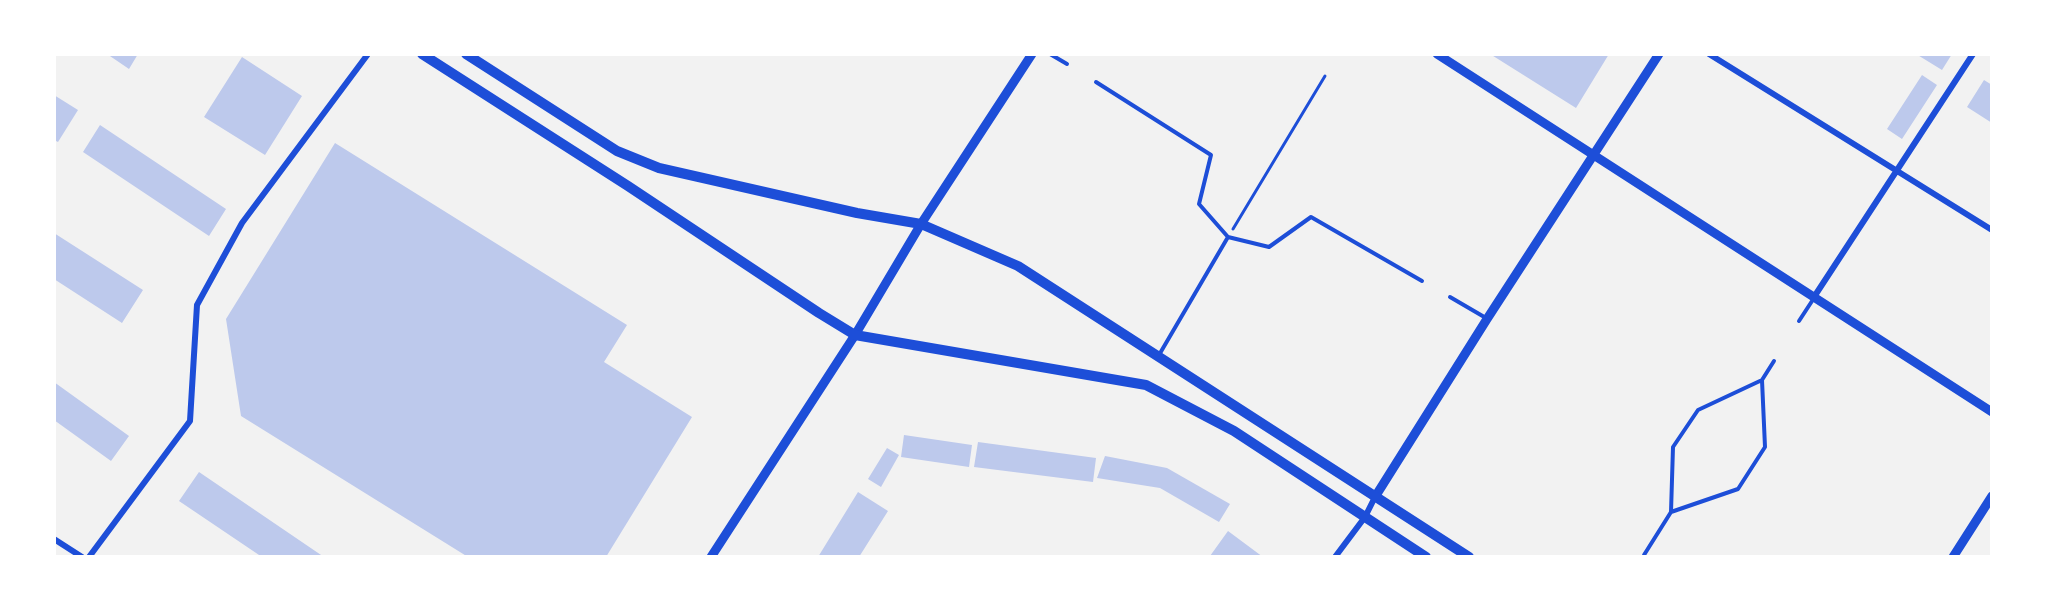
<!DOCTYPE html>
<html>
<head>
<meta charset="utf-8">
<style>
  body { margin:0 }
  #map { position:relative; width:2046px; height:611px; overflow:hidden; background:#f2f2f2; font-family:"DM Sans",sans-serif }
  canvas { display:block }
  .frame { position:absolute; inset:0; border:56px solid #fff; pointer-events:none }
</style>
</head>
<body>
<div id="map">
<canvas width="2046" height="611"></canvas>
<div class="frame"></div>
</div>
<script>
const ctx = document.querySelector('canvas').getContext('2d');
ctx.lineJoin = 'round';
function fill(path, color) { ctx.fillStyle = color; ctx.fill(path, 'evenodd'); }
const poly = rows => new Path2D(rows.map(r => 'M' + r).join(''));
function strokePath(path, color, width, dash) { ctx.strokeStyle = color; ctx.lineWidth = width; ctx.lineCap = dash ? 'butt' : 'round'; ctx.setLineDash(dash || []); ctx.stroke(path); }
fill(poly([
  [107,54,138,54,129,69],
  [1490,54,1568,55,1609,54,1576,108],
  [1916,54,1952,54,1942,70],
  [242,57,302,96,265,155,204,117],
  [1922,75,1937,85,1902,139,1887,129],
  [1984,80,1992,85,1992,123,1967,107],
  [54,95,78,110,58,142,54,140],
  [100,125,226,209,209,236,83,152],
  [335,143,627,325,604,362,692,417,606,557,468,557,241,416,226,319],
  [54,233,143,290,122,323,54,279],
  [54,382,129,436,111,461,54,420],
  [904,435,972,445,969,467,901,457],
  [978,442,1096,458,1093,482,974,467],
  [887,448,899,455,881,487,868,479],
  [1105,456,1167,468,1230,504,1219,522,1160,488,1097,478],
  [199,472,324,557,262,557,179,501],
  [858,492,888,511,859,557,818,557],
  [1228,531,1263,557,1210,556]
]), '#bdc9ec');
strokePath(poly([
  [1233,229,1325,76]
]), '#1d4ed8', 3);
strokePath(poly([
  [1050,54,1067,64],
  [1096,82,1211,155,1199,204,1228,237,1269,247,1311,217,1422,281],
  [1450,297,1486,318],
  [1799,321,1814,298],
  [1159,355,1228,237],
  [1671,512,1738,489,1765,447,1762,380],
  [1644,555,1671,512,1673,447,1698,410,1762,380,1774,361]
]), '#1d4ed8', 4);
strokePath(poly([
  [1709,54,1992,230],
  [1814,297,1973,54],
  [54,539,82,557],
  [89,557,190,421,197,305,242,223,368,54],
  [1335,557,1365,517,1375,497]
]), '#1d4ed8', 6);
strokePath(poly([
  [1437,54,1992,412],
  [1375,497,1487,319,1659,54],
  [711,557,855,335,921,224,1032,54],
  [1953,557,1992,496]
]), '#1d4ed8', 9);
strokePath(poly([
  [422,54,628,186,819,313,855,335,1146,385,1234,431,1426,557],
  [466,54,617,151,659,168,857,213,921,224,1018,266,1469,557]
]), '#1d4ed8', 10);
</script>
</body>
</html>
